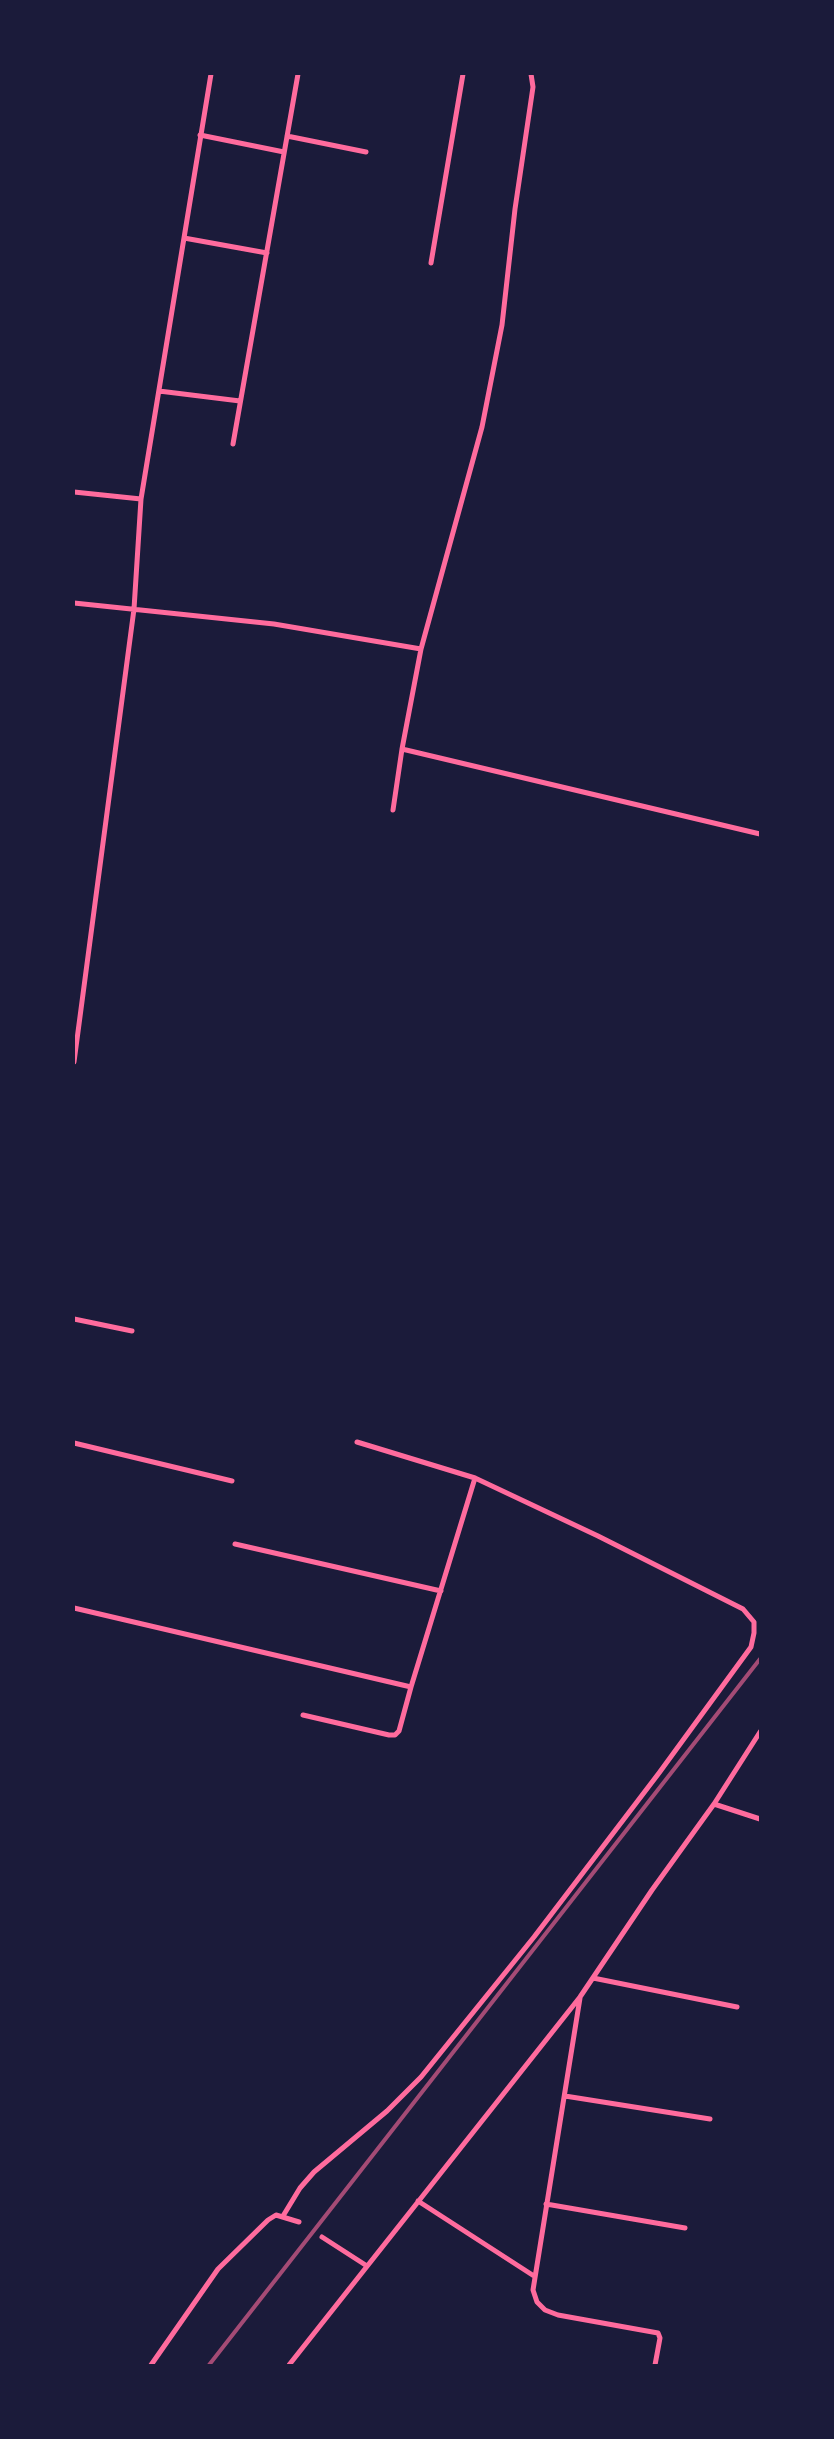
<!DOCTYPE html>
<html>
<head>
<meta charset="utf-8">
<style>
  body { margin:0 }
  #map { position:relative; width:834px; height:2439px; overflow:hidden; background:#1b1b3a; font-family:"Titillium Web",sans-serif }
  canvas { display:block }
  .frame { position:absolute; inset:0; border:75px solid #1b1b3a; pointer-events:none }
</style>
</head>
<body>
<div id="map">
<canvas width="834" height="2439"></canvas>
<div class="frame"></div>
</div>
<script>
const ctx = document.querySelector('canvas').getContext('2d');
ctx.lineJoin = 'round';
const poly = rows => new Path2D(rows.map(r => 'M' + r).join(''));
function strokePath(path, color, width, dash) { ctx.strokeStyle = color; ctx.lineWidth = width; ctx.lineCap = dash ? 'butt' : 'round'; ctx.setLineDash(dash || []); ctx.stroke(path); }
strokePath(poly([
  [200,135,284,152],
  [287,136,366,152],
  [184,238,267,253],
  [431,263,463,74],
  [159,391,240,401],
  [233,444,298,74],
  [74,492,141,499],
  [74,603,274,624,421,649],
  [402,749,760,834],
  [393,810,402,749,421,649,482,427,502,325,515,209,533,87,531,74],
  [74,1062,134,609,141,499,211,74],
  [74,1319,132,1331],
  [74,1443,232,1481],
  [235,1544,441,1591],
  [74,1608,411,1687],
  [303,1715,389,1735,395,1735,399,1731,411,1687,475,1478],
  [714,1804,760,1819],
  [593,1978,737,2007],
  [580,1998,533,2290,537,2302,545,2310,558,2315,658,2333,660,2338,655,2365],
  [565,2096,710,2119],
  [418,2201,534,2276],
  [546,2204,685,2228],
  [283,2216,300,2188,314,2172,387,2111,421,2077,534,1937,659,1773,751,1647,754,1633,754,1622,743,1609,598,1536,475,1478,357,1442],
  [322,2237,367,2266],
  [151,2365,218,2269,268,2220,276,2215,299,2222],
  [289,2365,580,1997,652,1890,714,1804,760,1732]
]), '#ff6b9d', 5);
strokePath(poly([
  [209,2365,760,1659]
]), '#a44b75', 4);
</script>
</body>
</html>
